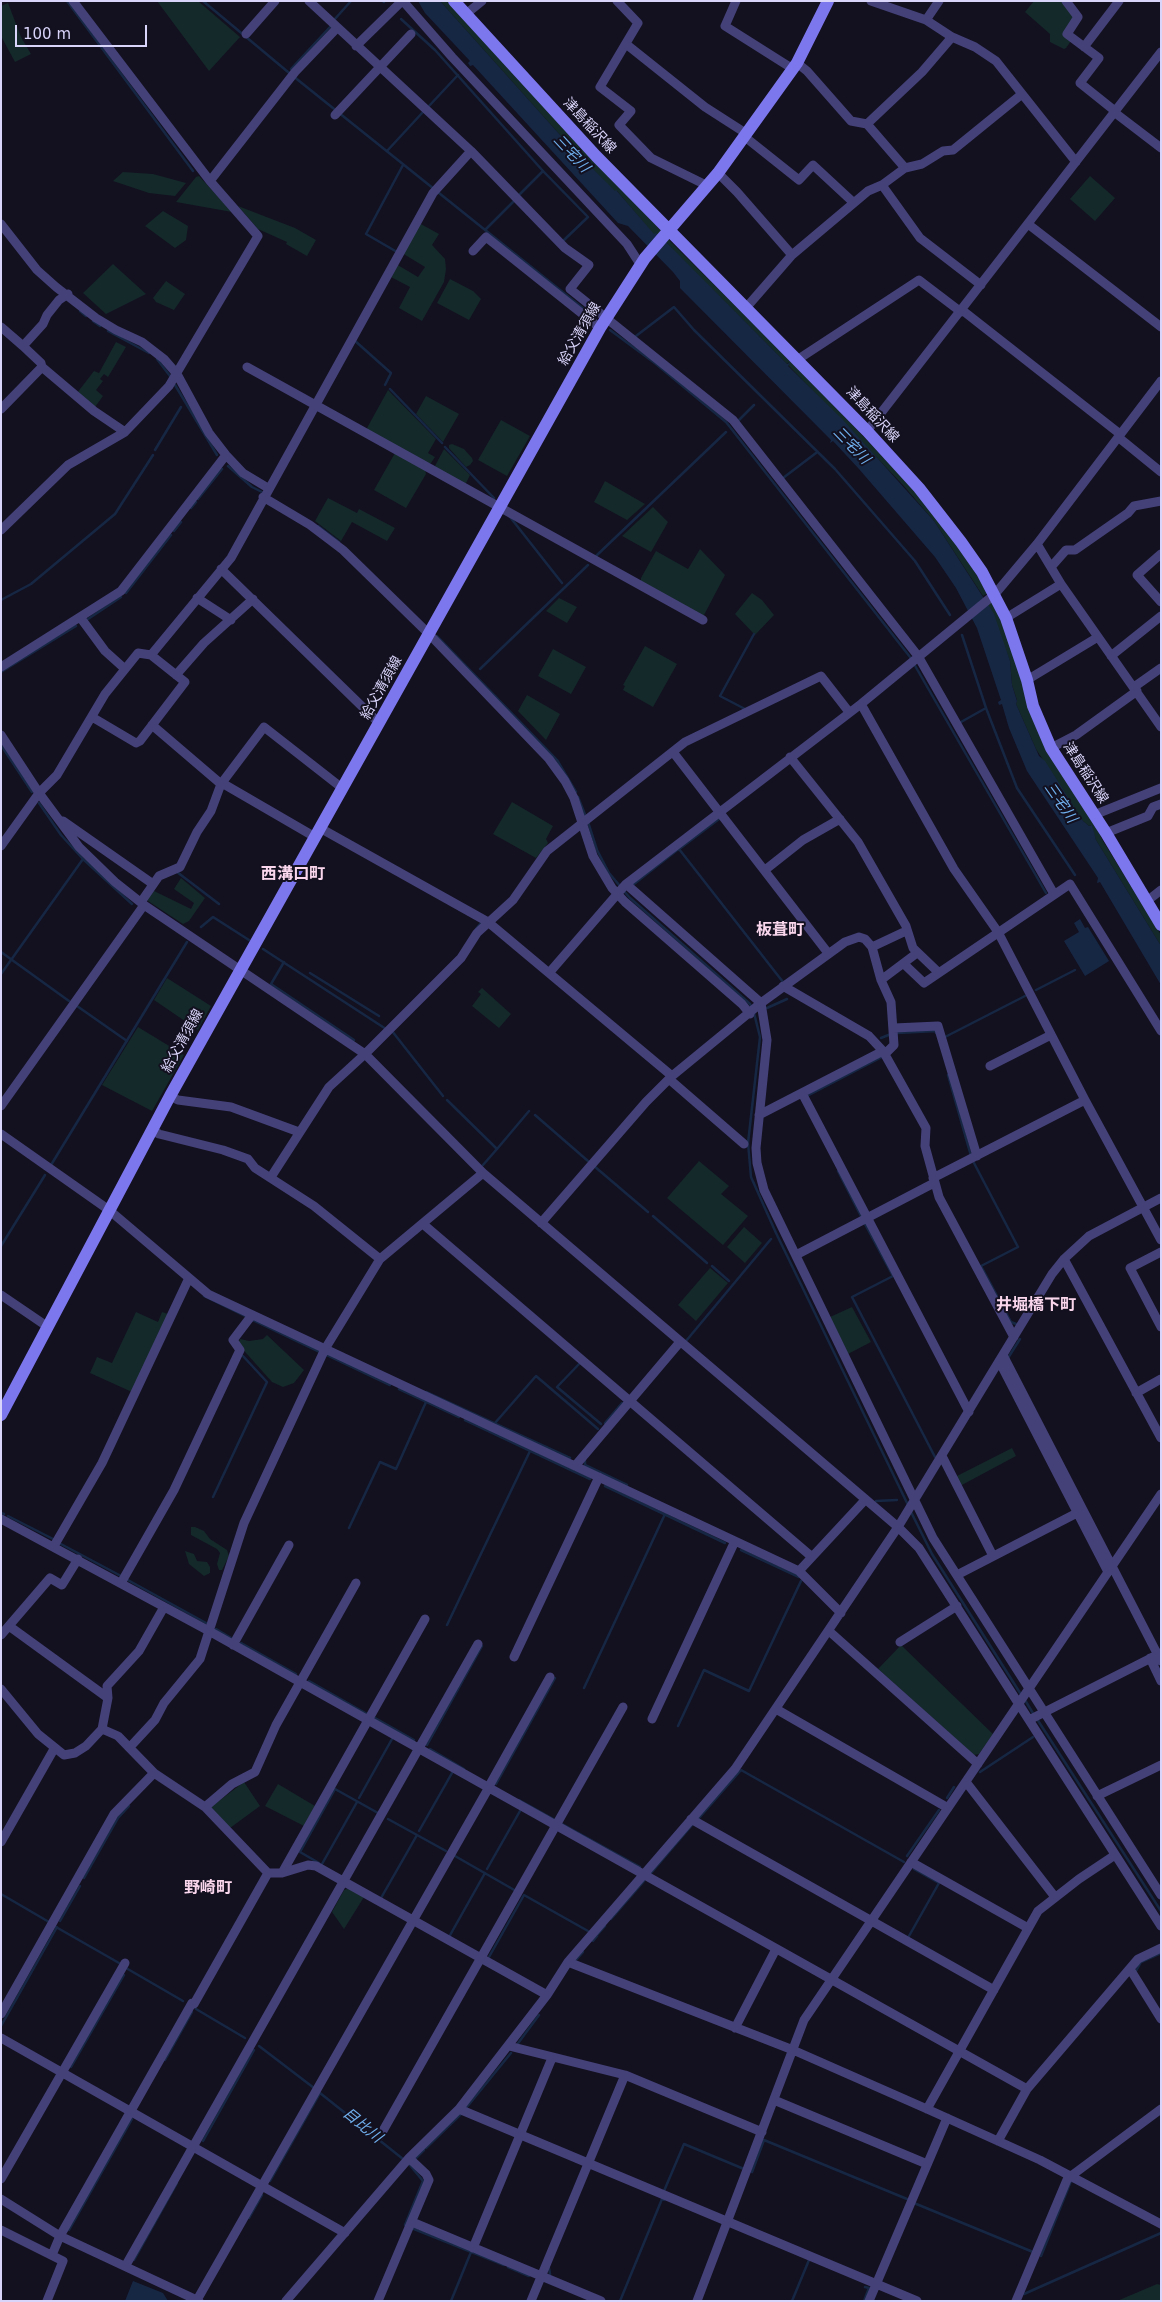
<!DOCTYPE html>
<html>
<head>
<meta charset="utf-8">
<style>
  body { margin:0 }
  #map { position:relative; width:1162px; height:2302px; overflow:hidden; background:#131020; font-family:"DejaVu Sans",sans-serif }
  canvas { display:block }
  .frame { position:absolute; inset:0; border:2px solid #d9d4f9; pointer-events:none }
  .scale { position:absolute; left:15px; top:25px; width:132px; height:22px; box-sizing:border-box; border:2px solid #d9d4f9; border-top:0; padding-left:6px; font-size:15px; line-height:18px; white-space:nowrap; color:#d9d4f9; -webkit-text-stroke:4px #131020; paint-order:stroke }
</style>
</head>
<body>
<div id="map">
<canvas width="1162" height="2302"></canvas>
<div class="frame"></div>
<div class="scale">100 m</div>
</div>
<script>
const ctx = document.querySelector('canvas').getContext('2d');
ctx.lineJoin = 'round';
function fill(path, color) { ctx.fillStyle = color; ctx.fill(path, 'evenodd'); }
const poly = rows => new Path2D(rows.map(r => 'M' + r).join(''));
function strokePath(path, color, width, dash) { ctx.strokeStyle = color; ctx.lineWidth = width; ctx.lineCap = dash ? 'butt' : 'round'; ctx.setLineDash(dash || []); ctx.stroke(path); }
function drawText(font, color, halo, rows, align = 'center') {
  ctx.font = font + ' "DejaVu Sans","Noto Sans JP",sans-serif'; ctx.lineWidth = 4; ctx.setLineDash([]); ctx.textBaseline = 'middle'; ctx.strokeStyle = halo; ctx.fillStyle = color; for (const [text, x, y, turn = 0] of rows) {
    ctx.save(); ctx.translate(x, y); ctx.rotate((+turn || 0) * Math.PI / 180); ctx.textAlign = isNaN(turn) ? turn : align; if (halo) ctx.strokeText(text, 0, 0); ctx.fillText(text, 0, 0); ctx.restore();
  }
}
fill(poly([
  [157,1,198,1,240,37,209,71],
  [440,1,448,1,661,231,658,235,654,235,617,191,615,192,569,145],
  [1034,1,1062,1,1075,17,1071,41,1066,48,1064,49,1050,42,1050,34,1025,12],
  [8,3,21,37,31,54,15,62,1,36,1,6],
  [123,172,153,174,186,183,175,196,149,193,113,181],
  [199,176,232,212,176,202,196,177],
  [1090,176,1115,198,1095,221,1070,199],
  [238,206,295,228,316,240,307,256,286,244,287,242,258,229],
  [163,211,188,226,186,240,175,248,145,226],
  [419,223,439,234,432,245,445,259,446,269,444,282,422,321,399,308,410,287,389,276,396,264,418,277,425,267,402,253],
  [668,239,805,375,917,493,957,544,988,593,983,596,934,521,903,485,788,365,789,362,787,364,678,255,666,242],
  [113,264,146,294,106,314,83,293],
  [450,279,473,291,481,299,469,320,437,303],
  [166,281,185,294,174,310,156,302,153,298],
  [116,342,126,347,108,377,104,374,100,379,103,381,96,390,103,396,95,407,77,393,94,371,99,373],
  [388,390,436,439,428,453,435,457,431,463,428,464,368,431,367,428],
  [426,396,459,414,443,442,416,414],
  [501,420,530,436,507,476,478,460],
  [452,444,464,449,472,458,473,461,470,465,466,467,449,448,449,445],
  [444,449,470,475,465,485,437,469,435,466],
  [395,453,425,469,426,474,406,508,374,490],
  [605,481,645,504,627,520,594,502],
  [328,498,357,513,359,509,395,528,387,541,352,522,341,541,315,521],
  [653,507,668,522,651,552,622,536],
  [700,549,725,575,704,615,701,615,641,582,641,578,656,551,688,569],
  [752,593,762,600,774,615,755,635,735,614],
  [559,598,577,607,567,623,546,611],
  [992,601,1002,621,1024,680,1103,841,1161,935,1161,946,1096,840,1091,825,1089,826,1083,821,1072,805,1036,749,1016,704,1017,700,1012,685,1010,661,987,604],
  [645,646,677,664,653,707,623,690,625,686,623,685],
  [553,649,586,667,571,694,538,676],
  [527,695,560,714,546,740,518,711],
  [512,802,553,826,546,839,548,843,536,858,493,834],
  [181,878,205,898,189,921,183,924,148,901,146,898,152,890,191,909,194,903,174,889],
  [167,978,211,1006,198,1030,154,1000],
  [482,988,511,1014,499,1028,472,1006,481,994,478,992],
  [138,1027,184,1055,152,1111,102,1085],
  [699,1161,729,1186,721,1194,748,1216,723,1245,667,1198],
  [744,1227,762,1243,745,1263,727,1247],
  [710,1268,728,1283,696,1321,678,1305],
  [852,1307,871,1342,848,1354,830,1317],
  [136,1312,158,1322,162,1312,168,1314,132,1392,90,1373,97,1357,112,1363],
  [267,1335,304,1370,294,1383,283,1387,272,1382,238,1344,240,1339,249,1341,263,1339],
  [1012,1448,1016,1456,960,1486,955,1477],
  [191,1527,195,1527,204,1531,210,1539,227,1550,229,1556,222,1570,219,1570,217,1564,220,1553,217,1549,191,1535],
  [185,1551,194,1554,197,1561,207,1562,210,1567,210,1573,204,1576,189,1564],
  [901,1645,993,1734,979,1754,974,1755,878,1669],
  [244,1782,260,1806,230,1828,211,1807],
  [278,1784,315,1806,304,1826,265,1806],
  [349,1888,364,1897,344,1929,332,1912,344,1890],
  [1157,2284,1161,2285,1161,2301,1117,2301]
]), '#142929');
fill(poly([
  [418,1,440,1,569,145,615,191,616,190,654,234,656,233,666,242,787,364,790,363,788,366,843,420,934,521,994,614,1010,661,1012,685,1017,701,1016,704,1039,756,1045,761,1083,821,1089,826,1092,825,1096,840,1161,946,1161,985,1100,882,1097,883,1098,878,1027,771,1009,728,1002,704,999,705,998,702,1001,700,977,628,956,588,935,557,859,469,833,441,830,443,831,440,680,288,680,281,673,272,628,226,618,223,473,65,470,66,468,63,470,61,425,13],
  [1080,919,1085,928,1088,927,1109,961,1085,976,1064,941,1079,932,1074,923],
  [133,2281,163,2293,168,2301,125,2301]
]), '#162744');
strokePath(poly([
  [67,1,193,171],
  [203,1,288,72,595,318],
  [383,1,384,2],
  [401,19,435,50,543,171,588,217,564,240],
  [334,20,351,1],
  [291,69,330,27],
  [429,106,458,75],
  [387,151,423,112],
  [520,194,543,171],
  [485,230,514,201],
  [397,252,366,234,403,165],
  [80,311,86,316],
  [93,321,100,326],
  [610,330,656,364,726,422,910,657,1046,893],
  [108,331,149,353],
  [636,336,674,307,694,330,835,469,915,561,950,615],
  [354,340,391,373,385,385],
  [157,359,170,376],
  [175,385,217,455],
  [390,389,442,443],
  [739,420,754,405],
  [445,447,494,498],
  [155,450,181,407],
  [228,466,252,487,262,492],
  [783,478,816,453],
  [198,499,222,469],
  [191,508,196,502],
  [510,517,562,583],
  [318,526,339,542],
  [174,531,181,522],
  [596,556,726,432],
  [126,593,171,535],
  [1,600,31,584,115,514,153,455],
  [88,619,121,597],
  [437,636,557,760,576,792],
  [480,669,588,565],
  [1,672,76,626],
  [986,708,1017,788,1075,875],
  [743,710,745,709,720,696,754,634],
  [961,722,986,708,962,635],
  [1,745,32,792],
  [578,797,586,817],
  [39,803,61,835,83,859,132,904],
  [588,822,597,850,609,873,620,886],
  [679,849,783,982],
  [678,850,719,819],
  [177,872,219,904],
  [634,884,676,851],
  [623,890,630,898,750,1004,752,1008],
  [201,927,213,917,249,940],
  [476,929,480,924],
  [263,949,386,1029],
  [1,952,69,1001],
  [284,962,271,984,354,1040],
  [310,973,379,1016],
  [1,974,83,859],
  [1036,990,1075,970],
  [77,1006,127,1041],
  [767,1008,787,999],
  [754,1013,760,1037,748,1143,751,1177,776,1233,908,1505],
  [392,1031,443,1096],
  [897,1033,936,1031,936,1033],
  [945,1037,1025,996],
  [881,1038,891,1034],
  [948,1075,971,1156],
  [807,1096,882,1057],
  [447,1100,497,1149,483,1165],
  [535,1115,588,1161],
  [497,1149,529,1111],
  [974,1163,1018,1247,981,1266,1011,1322,1016,1324],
  [51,1165,187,942],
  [594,1166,648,1212],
  [838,1171,862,1218],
  [653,1216,707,1263],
  [865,1224,893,1276,852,1297,935,1457],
  [1,1246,45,1175],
  [712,1266,729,1281],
  [204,1296,247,1317],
  [253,1320,320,1352],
  [686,1341,771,1239],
  [327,1355,390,1385],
  [1008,1358,1020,1339],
  [580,1363,557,1387,601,1424],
  [399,1389,459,1417],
  [426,1392,570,1458],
  [465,1420,590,1479],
  [495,1423,536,1376,598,1429],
  [605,1423,622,1403],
  [585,1461,585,1465,627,1485],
  [605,1486,725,1543],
  [213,1497,267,1382,243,1356],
  [876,1501,897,1500],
  [910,1510,932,1554,1022,1696],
  [1,1513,4,1514],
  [8,1516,55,1540],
  [349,1528,380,1462,396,1469,426,1402],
  [59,1543,121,1576],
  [741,1550,799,1577],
  [126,1579,206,1623],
  [447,1625,530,1451],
  [216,1629,231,1638],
  [241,1643,296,1674],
  [309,1681,367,1714],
  [584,1688,665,1514],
  [1025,1700,1034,1715],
  [375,1718,414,1740],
  [1037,1719,1161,1911],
  [678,1726,704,1670,749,1691,801,1581],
  [427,1745,482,1646],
  [430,1749,464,1769],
  [980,1772,1033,1737],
  [496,1784,555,1678],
  [359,1798,392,1739],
  [947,1798,954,1787],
  [519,1800,555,1820],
  [699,1818,741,1770,904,1862],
  [388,1819,446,1851],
  [562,1824,640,1867],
  [419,1831,452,1773],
  [455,1856,516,1891],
  [907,1856,939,1810],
  [319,1863,300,1852,335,1789,378,1813],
  [322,1864,357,1802],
  [487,1869,520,1811],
  [651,1873,692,1825],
  [84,1878,118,1818,129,1806],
  [1,1894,49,1922],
  [381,1898,417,1835],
  [611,1919,644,1881],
  [60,1921,80,1886],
  [56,1927,119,1963],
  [598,1934,605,1926],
  [909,1936,939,1883,914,1869],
  [449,1937,485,1873],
  [593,1941,597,1936],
  [489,1957,524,1895,588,1931],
  [576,1960,583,1952],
  [126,1968,183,2001],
  [1136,1971,1141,1962,1161,1953],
  [196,2009,245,2038],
  [1,2026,57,1927],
  [259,2046,314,2088],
  [516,2046,539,2015],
  [165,2060,192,2012],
  [71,2067,124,1975],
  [466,2108,511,2053],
  [203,2141,254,2050],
  [426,2148,461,2114],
  [416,2158,424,2150],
  [752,2172,764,2140,907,2199],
  [270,2181,320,2093,403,2159],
  [664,2191,684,2144,744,2169],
  [914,2203,1033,2252],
  [249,2218,262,2195],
  [407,2226,405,2225,423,2181,409,2164],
  [414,2229,504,2265],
  [69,2230,132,2119],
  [1041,2256,1071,2181,1074,2181],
  [134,2260,177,2183],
  [508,2267,529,2276],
  [549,2268,550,2274],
  [1024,2294,1161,2233],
  [451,2301,471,2252],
  [620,2301,662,2199,664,2200],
  [792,2301,809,2260],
  [864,2301,869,2288,865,2287]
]), '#162744', 2.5);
strokePath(poly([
  [309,1,471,151,565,248,589,265,570,289,733,420,918,656,1054,894],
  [403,1,452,57,627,244,640,264],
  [617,1,638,23,600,87,631,111,619,125,651,158,708,186],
  [736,1,725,26,793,69],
  [871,1,926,20,952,37,975,47,996,61,1076,162],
  [1066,1,1078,17,1067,34,1099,58,1080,83,1115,111],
  [466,14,482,1],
  [926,20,939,1],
  [246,34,275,1],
  [626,44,705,107,747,134],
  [356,46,402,1],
  [1084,47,1119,1],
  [797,63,807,71,851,121,867,124,905,168],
  [1114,112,1161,148],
  [335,115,411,34],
  [867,124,922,72,952,37],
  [745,137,799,180,813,165,854,203],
  [718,173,737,192,792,255],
  [210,181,295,72,337,28],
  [882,185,920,238,981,285],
  [1,224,37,270,56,287,96,318,116,330,142,342,164,359,177,374,209,433,226,455,243,473,268,488],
  [1028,224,1161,327],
  [473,251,486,237,600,328],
  [745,309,792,255,868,191,882,185,905,168,922,164,943,151,953,150,1022,94],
  [962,310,1120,434],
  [1,327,23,346],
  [797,360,919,280,961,312],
  [42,367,94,411,125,432],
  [247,367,703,620],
  [1,409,42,367,41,363,23,346,43,324,47,315,59,300,68,294],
  [867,431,1161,52],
  [1118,437,1161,472],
  [263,497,310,525,343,550,429,634,549,759,565,781,574,798,593,856,612,888,625,902,742,1004,750,1014],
  [1,530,68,465,125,432,169,386,258,236,210,181,73,1],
  [1037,544,1061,584,1161,727],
  [1161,554,1137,575,1161,602],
  [1051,567,1066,550,1075,550,1128,513,1134,506,1161,501],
  [221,569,379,723],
  [197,598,231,620],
  [80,617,105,651,125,669],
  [1006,618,1061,584],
  [1111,656,1161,616],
  [1,667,121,591,226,455],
  [176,675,204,643,253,599],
  [1027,680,1098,637],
  [1134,687,1161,668],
  [861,704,954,869,998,932,1085,1100,1161,1240],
  [92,717,136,743,140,741,185,682,151,655],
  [152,725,221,784],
  [1,735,39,793,79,847,115,882,144,905,365,1054,483,1173,898,1527,919,1548,1029,1720,1161,1653],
  [1051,748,1076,735,1137,691],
  [673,752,828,953],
  [790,757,858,842,906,926,913,948,938,972],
  [222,783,315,837],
  [1094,815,1161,788],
  [63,821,153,884],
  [320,828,488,922,672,1076],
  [1106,833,1148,816,1153,807,1161,804],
  [1,846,39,793,57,775,105,694,138,653,151,655,231,558,433,193,471,151],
  [765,870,803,840,840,819],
  [626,884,761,1003,767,1040,756,1148,757,1163,764,1190,933,1538,1161,1895],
  [1147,901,1161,890],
  [141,902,159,876,180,867,197,832,211,811,221,784,264,727,342,788],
  [872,947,881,980,891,1002,894,1045,885,1054],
  [904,964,924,983,1070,884,1161,1031],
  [549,973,626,884,861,704,995,594,1037,544,1161,381],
  [881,980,917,953],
  [783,986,869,1036,883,1051,926,1128,925,1146,939,1197,1014,1337],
  [894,1028,938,1026,977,1156],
  [990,1066,1051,1035],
  [669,1079,744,1144],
  [802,1093,969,1412],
  [170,1096,178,1100,231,1107,299,1132],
  [1,1106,144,905],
  [759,1115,883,1051],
  [152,1130,159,1134,223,1150,248,1159,255,1168,314,1206,380,1259],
  [1,1134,109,1210,208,1294,799,1571,841,1613],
  [271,1177,329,1087,365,1054,461,958,477,933,513,900,547,851,685,742,821,676,849,712],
  [933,1178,1085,1100],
  [541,1223,646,1102,672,1076,761,1003,845,942,859,937,865,939,872,947,906,931],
  [423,1224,812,1557],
  [1161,1252,1130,1268,1161,1327],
  [796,1255,934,1183],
  [1064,1259,1161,1438],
  [1,1295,48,1327],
  [1003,1355,1161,1661],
  [999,1361,1108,1572],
  [1136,1393,1161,1379],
  [942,1456,993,1556],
  [575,1466,680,1342],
  [1,1519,209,1631,1027,2089],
  [54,1546,102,1463,189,1278],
  [799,1571,865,1500],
  [957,1575,1077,1513],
  [121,1583,174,1490,240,1350,233,1340,252,1315],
  [9,1626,108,1698],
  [829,1631,978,1764],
  [1,1635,50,1578,62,1585,78,1559],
  [900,1642,957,1606],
  [233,1645,289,1545],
  [514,1657,599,1477],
  [1150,1658,1161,1681],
  [1,1689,38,1734,64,1755,75,1753,86,1746,102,1729,118,1736,154,1773,205,1807,268,1873,282,1873,308,1865,316,1866,547,1995],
  [776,1709,948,1808],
  [652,1719,735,1541],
  [1029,1720,1161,1926],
  [102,1729,108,1698,107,1686,139,1651,164,1607],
  [130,1747,155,1720,164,1703,200,1659,244,1523,325,1349,380,1259,483,1173],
  [966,1782,1055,1897],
  [488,1788,550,1677],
  [1097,1796,1161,1765],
  [205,1807,232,1784,255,1772,276,1725,356,1583],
  [691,1819,994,1990],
  [1,1842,54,1749],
  [911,1862,1028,1928],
  [282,1873,425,1619],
  [568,1962,793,2050,927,2109,1040,2160,1161,2224],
  [1130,1969,1161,2019],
  [194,2004,268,1873],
  [1,2014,114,1814,154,1773],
  [735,2028,776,1949],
  [1,2038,345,2233],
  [509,2046,625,2075,762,2132],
  [774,2100,927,2164],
  [459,2109,917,2301],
  [927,2109,1038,1911,1079,1879,1115,1855],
  [380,2136,623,1707],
  [998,2141,1027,2089,1138,1959,1161,1948],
  [1071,2176,1161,2109],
  [1,2179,125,1963],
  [1,2199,60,2236,199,2301],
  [412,2222,601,2301],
  [1,2230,63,2261,47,2301],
  [473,2248,552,2058],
  [52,2255,60,2236,192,2003],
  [126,2265,478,1644],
  [197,2300,488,1789],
  [286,2301,409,2158,459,2109,547,1995,568,1962,735,1769,898,1527,1052,1274,1064,1259,1089,1236,1161,1198],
  [378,2301,429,2180,426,2174,409,2158],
  [531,2301,625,2075],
  [697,2301,804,2020,1161,1494],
  [869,2301,947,2118],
  [1016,2301,1069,2175]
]), '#444179', 9);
strokePath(poly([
  [454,1,596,156,867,431,919,488,961,542,982,572,1006,618,1027,680,1033,706,1051,748,1106,833,1161,925],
  [1,1415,170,1096,600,328,645,258,718,173,797,63,828,1]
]), '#7d77ed', 12);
drawText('14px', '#d9d4f9', '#131020', [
  ["津島稲沢線",589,126,47],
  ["給父清須線",580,334,-60],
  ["津島稲沢線",872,415,47],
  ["給父清須線",382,688,-61],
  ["津島稲沢線",1085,773,57],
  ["給父清須線",183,1041,-61]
]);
drawText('italic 15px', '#6fafec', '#131020', [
  ["三宅川",571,154,47],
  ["三宅川",851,446,46],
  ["三宅川",1060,803,55],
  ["目比川",362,2126,39]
]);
drawText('bold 16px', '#fad6ec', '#131020', [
  ["西溝口町",293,875],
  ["板葺町",780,931],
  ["井堀橋下町",1036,1306],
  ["野崎町",208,1889]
]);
</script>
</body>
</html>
